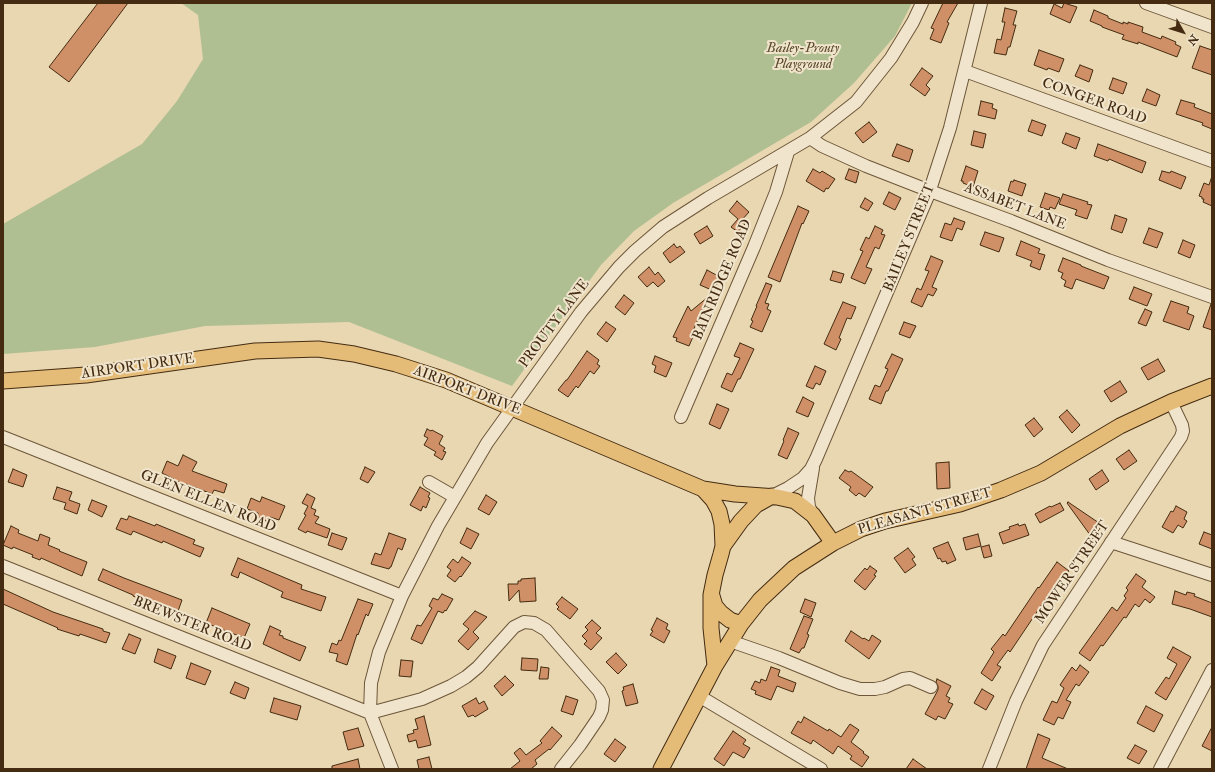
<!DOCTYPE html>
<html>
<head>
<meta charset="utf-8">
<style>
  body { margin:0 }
  #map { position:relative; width:1215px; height:772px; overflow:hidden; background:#e8d7b1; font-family:"IM FELL Double Pica",serif }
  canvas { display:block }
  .frame { position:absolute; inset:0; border:4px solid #442b11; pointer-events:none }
  .north { position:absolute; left:1163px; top:12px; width:40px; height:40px; -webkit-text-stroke:3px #f0e5cc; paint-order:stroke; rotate:129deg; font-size:11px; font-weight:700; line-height:16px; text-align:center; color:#442b11 }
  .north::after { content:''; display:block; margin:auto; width:14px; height:18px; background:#442b11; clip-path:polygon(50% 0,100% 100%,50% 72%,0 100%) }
</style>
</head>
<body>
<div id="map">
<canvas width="1215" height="772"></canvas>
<div class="frame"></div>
<div class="north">N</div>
</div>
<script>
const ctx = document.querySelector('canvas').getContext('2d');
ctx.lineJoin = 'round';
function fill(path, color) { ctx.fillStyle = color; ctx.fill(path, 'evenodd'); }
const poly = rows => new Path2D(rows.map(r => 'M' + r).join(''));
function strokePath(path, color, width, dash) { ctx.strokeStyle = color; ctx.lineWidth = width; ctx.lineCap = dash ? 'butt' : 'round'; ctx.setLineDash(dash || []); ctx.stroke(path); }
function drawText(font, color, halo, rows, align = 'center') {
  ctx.font = font + ' "IM FELL Double Pica",serif'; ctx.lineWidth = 4; ctx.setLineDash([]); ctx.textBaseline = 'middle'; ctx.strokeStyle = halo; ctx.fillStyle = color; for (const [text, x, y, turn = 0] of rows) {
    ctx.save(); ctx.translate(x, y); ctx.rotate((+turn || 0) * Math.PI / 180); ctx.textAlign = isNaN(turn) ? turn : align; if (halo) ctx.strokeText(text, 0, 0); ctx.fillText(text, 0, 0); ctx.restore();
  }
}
fill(poly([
  [181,3,912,3,895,36,854,83,811,122,673,203,634,231,601,265,512,386,349,322,205,326,95,347,3,354,3,224,142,144,177,101,203,59,198,15]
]), '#b0bf91');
const building = poly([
  [98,3,128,3,69,82,49,67,98,3],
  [943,3,958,3,947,22,949,23,941,43,930,39,934,29,931,28,943,3],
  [1064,3,1077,7,1070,23,1050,14,1054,4,1062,8,1064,3],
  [1005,8,1017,11,1013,25,1016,25,1010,47,1008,47,1006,55,994,53,997,39,1001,40,1005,22,1002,22,1005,8],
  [1094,10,1108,16,1108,18,1123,24,1123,22,1128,24,1128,22,1143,27,1142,32,1161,39,1162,36,1176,42,1175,44,1181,47,1177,57,1138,42,1138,44,1122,39,1124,35,1102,27,1102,26,1090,21,1094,10],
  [1200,46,1212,50,1212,75,1192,68,1200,46],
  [1039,50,1064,59,1059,72,1048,68,1047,70,1034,65,1039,50],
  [1080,65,1093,70,1089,82,1075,76,1080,65],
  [922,68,933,76,926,85,930,89,925,96,910,85,922,68],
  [1113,78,1127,83,1123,94,1109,89,1113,78],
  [1147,89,1160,95,1156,106,1142,101,1147,89],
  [1181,100,1195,104,1194,107,1212,114,1212,129,1202,125,1203,123,1176,114,1181,100],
  [981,101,993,104,992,108,997,110,995,119,978,115,981,101],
  [1032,120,1046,125,1042,136,1028,131,1032,120],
  [869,122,877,132,863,143,855,133,869,122],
  [974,131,986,134,983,148,971,145,974,131],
  [1066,133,1080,138,1076,149,1062,143,1066,133],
  [897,144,913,150,909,162,892,156,897,144],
  [1098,144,1146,162,1142,173,1109,159,1108,161,1094,156,1098,144],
  [966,166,978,171,973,187,963,183,963,181,961,181,966,166],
  [813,169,820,173,822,171,835,179,828,189,826,188,824,192,806,181,813,169],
  [849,169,859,172,856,183,845,179,849,169],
  [1162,171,1170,173,1171,171,1186,177,1181,189,1159,180,1162,171],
  [1211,179,1212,180,1212,206,1203,202,1204,199,1202,199,1202,197,1199,196,1204,183,1209,185,1211,179],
  [1014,180,1026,184,1022,196,1008,191,1011,181,1013,182,1014,180],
  [889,192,901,198,895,210,883,204,889,192],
  [1045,193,1060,198,1055,209,1050,207,1049,210,1040,207,1045,193],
  [1063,194,1088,202,1087,204,1092,205,1087,219,1075,215,1077,210,1059,204,1063,194],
  [865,198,873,203,868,211,860,207,865,198],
  [737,201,749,212,741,221,745,224,738,232,731,227,738,219,729,211,737,201],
  [798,206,809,211,803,224,802,223,780,282,768,277,798,206],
  [1115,215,1127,219,1122,233,1111,229,1115,215],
  [954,218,965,222,962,230,957,228,952,241,940,237,945,223,951,225,954,218],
  [707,226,713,236,700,244,694,234,707,226],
  [875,226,883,230,881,234,885,235,879,249,875,247,866,267,872,269,865,284,851,278,863,251,860,250,866,237,869,239,875,226],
  [1149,228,1163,233,1157,248,1143,243,1149,228],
  [985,232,1004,238,999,252,980,245,985,232],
  [1183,240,1195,245,1190,258,1178,253,1183,240],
  [1021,241,1040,249,1038,253,1045,255,1040,270,1030,266,1032,261,1016,255,1021,241],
  [674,244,677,248,680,246,685,252,670,263,663,253,674,244],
  [931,256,943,261,932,287,937,289,933,296,928,294,922,307,911,302,917,288,921,290,929,271,925,270,931,256],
  [1063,258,1081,265,1081,266,1109,277,1104,289,1076,279,1072,289,1064,286,1066,281,1061,278,1063,273,1058,271,1063,258],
  [649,267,655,275,658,272,665,281,658,287,653,282,647,287,638,277,649,267],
  [707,270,720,277,714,291,700,285,707,270],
  [833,271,844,274,841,283,830,280,833,271],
  [766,283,772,285,765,303,769,304,767,309,771,311,762,332,750,327,753,321,751,320,757,306,756,306,766,283],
  [1134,287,1152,294,1147,306,1129,299,1134,287],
  [624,295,634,303,625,315,615,307,624,295],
  [708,297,693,331,695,332,689,346,676,341,677,338,673,337,688,306,691,311,708,297],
  [1171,301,1189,307,1187,313,1194,316,1189,330,1163,321,1171,301],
  [843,302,856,307,851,319,847,318,839,338,841,339,836,350,824,344,843,302],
  [1211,304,1212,305,1212,330,1203,327,1211,304],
  [1145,309,1152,312,1146,326,1138,323,1145,309],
  [606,322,616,329,607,342,597,334,606,322],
  [904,322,916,326,910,338,899,334,904,322],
  [740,343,754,349,740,379,738,379,732,392,721,387,727,373,732,375,740,358,734,356,740,343],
  [587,351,599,360,597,364,600,366,594,374,590,371,578,388,576,386,568,397,558,390,566,380,567,380,587,351],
  [892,354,903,359,888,391,886,391,881,404,869,399,875,385,880,387,888,369,885,368,892,354],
  [655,356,672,363,666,377,654,372,656,366,652,364,655,356],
  [1158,359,1165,371,1148,380,1141,368,1158,359],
  [815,366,826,371,820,385,816,383,813,389,806,386,815,366],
  [1120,381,1127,392,1111,402,1104,391,1120,381],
  [803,397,814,403,808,417,796,412,803,397],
  [717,404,729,409,720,429,709,424,717,404],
  [1067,410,1080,425,1072,433,1059,417,1067,410],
  [1034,418,1043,429,1034,437,1025,425,1034,418],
  [788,428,799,433,787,459,778,455,784,441,783,440,788,428],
  [427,429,431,431,432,430,443,436,439,444,445,448,443,451,446,452,442,460,434,455,436,452,424,445,428,438,424,436,427,429],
  [1129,450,1137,461,1124,470,1116,459,1129,450],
  [183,455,197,462,192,471,227,484,224,493,214,490,212,494,186,484,185,485,162,473,167,461,178,466,183,455],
  [949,462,950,488,937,489,936,463,949,462],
  [365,467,375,472,368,483,360,479,365,467],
  [13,469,27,475,23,487,8,482,13,469],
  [845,470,849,472,851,471,873,487,865,497,859,493,856,496,849,490,851,487,839,478,845,470],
  [1102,470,1109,481,1096,490,1089,479,1102,470],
  [57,487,72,492,69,500,80,504,77,514,64,509,66,503,53,499,57,487],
  [420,487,430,493,428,497,430,498,426,508,423,506,421,511,410,505,420,487],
  [307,494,315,498,311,508,316,510,314,515,319,517,315,523,330,529,327,538,307,531,306,533,298,529,306,515,304,514,308,506,302,503,307,494],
  [486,495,497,502,489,515,478,509,486,495],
  [262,497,285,506,279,520,270,517,269,519,267,519,266,521,257,517,258,513,247,509,251,498,260,502,262,497],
  [92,500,107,506,102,517,88,510,92,500],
  [1068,502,1102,525,1093,539,1067,503,1068,502],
  [1060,503,1064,510,1040,523,1035,514,1050,506,1051,507,1060,503],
  [1176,506,1187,512,1184,519,1187,521,1183,528,1178,525,1173,533,1162,527,1171,511,1173,512,1176,506],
  [129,516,155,526,156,524,195,540,193,544,204,548,200,557,163,541,162,543,133,531,131,535,116,529,121,518,127,520,129,516],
  [1018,524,1019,526,1025,524,1029,535,1003,544,999,533,1010,529,1009,527,1018,524],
  [11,526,19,530,18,533,38,541,40,534,50,538,48,545,60,550,59,551,87,562,82,576,41,558,40,560,32,557,33,555,13,547,12,549,3,545,11,526],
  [467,528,479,534,471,549,460,543,467,528],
  [1204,532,1212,535,1212,549,1199,544,1204,532],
  [332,533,347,538,342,550,328,545,332,533],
  [389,533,406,539,402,550,398,548,391,567,390,567,389,569,371,564,375,553,381,555,389,533],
  [978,534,981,546,966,550,963,538,978,534],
  [948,542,956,560,947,564,946,561,942,562,940,558,938,559,933,548,948,542],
  [989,545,992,556,984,558,981,547,989,545],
  [908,548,915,557,912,559,916,565,905,573,894,558,908,548],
  [462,557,471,563,461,577,460,576,455,582,447,576,451,570,447,567,453,559,458,563,462,557],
  [238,558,302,585,301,589,326,597,321,611,281,597,283,592,240,572,238,578,231,575,238,558],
  [1057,562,1069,571,1054,589,1053,588,1010,652,1008,650,997,665,1001,667,992,681,981,673,994,652,991,649,1003,634,1005,636,1038,587,1039,588,1057,562],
  [870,566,877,571,874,575,876,576,865,590,854,581,865,568,867,570,870,566],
  [103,569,124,578,182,600,177,614,133,596,133,595,98,580,103,569],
  [1136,574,1146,581,1142,587,1155,597,1150,603,1145,599,1139,607,1135,604,1126,618,1124,617,1103,646,1101,645,1090,661,1079,653,1112,607,1117,611,1126,598,1124,596,1128,590,1126,588,1136,574],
  [535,578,536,601,520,602,519,590,509,601,508,584,518,584,518,581,521,581,521,579,535,578],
  [3,589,53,612,103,629,103,631,110,633,106,643,80,634,79,636,57,629,58,628,3,604,3,589],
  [1175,591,1186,595,1187,592,1195,594,1194,596,1212,603,1212,617,1190,609,1172,604,1175,591],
  [442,594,453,599,446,611,445,610,443,613,438,611,422,644,411,639,417,625,421,626,432,608,429,606,433,598,438,600,442,594],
  [562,597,578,609,570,619,557,609,559,607,556,604,562,597],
  [358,599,373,604,368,616,366,614,358,635,357,634,347,665,336,661,338,654,329,652,332,643,337,645,339,640,341,641,358,599],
  [805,599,816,603,811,617,800,612,805,599],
  [212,608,250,624,244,638,206,623,212,608],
  [475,611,487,617,473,632,479,638,468,650,458,641,469,629,463,624,475,611],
  [804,616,813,619,807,634,809,635,804,648,802,648,799,653,790,649,804,616],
  [657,618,668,624,666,629,670,631,664,643,650,635,653,631,651,630,657,618],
  [592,620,601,628,596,633,602,638,591,650,584,644,587,641,582,636,588,630,585,627,592,620],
  [270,626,281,631,279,635,283,636,283,638,306,647,300,661,263,644,270,626],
  [851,631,863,639,864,638,869,641,872,635,881,641,869,659,845,641,851,631],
  [129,634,141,639,135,654,122,649,129,634],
  [1173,647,1191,657,1166,700,1155,693,1166,677,1169,679,1177,664,1167,658,1173,647],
  [158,649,176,656,171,669,154,662,158,649],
  [616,653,627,665,618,674,606,662,616,653],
  [522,658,538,659,537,671,521,670,522,658],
  [401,660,413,661,411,677,399,676,401,660],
  [191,663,211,671,205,685,186,678,191,663],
  [1080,665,1089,672,1079,686,1076,684,1066,700,1071,702,1063,719,1058,717,1054,725,1043,720,1052,701,1057,703,1064,688,1060,685,1072,667,1076,671,1080,665],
  [541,667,549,668,548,679,539,679,541,667],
  [771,667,780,670,778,676,796,683,793,692,777,686,771,700,755,694,756,691,751,689,755,681,760,683,761,679,766,681,771,667],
  [505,676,514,685,502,696,494,686,505,676],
  [937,679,951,686,946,696,950,698,948,702,953,704,945,719,938,716,936,720,925,714,938,690,938,686,936,682,937,679],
  [235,682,249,688,245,699,230,693,235,682],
  [633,684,638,703,626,706,622,691,624,690,623,687,633,684],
  [982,689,994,696,986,710,974,703,982,689],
  [566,696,578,700,573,715,561,711,566,696],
  [274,698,301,706,297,720,270,712,274,698],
  [476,698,479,704,484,701,488,709,475,717,473,715,468,717,462,706,476,698],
  [1146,706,1163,715,1154,732,1137,723,1146,706],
  [424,716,431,745,418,748,416,740,409,742,407,735,414,733,413,730,418,729,415,719,424,716],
  [804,717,828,731,829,729,841,737,850,724,859,730,851,742,864,752,863,753,869,757,862,767,850,759,852,756,838,746,833,754,813,740,811,744,791,733,798,721,801,723,804,717],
  [552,727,562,736,550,750,549,749,535,760,537,764,531,769,510,769,520,761,514,753,520,748,526,755,542,743,540,741,552,727],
  [1212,727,1212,751,1202,746,1212,727],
  [358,728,364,746,348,750,343,732,358,728],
  [733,731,746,740,743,744,750,748,744,758,733,752,724,766,714,759,733,731],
  [1038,734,1050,739,1042,758,1068,769,1026,769,1038,734],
  [615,739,626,747,615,762,604,754,615,739],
  [1135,745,1147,751,1139,764,1127,758,1135,745],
  [429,757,432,769,419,769,417,760,429,757],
  [358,759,360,769,332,769,332,766,358,759],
  [913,759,927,769,906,769,913,759]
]);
fill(building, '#d09067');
strokePath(building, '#442b11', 1);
const minor = poly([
  [1146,3,1212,27],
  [965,71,1212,161],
  [810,138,822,146,866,166,930,191,1011,221,1108,260,1212,297],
  [681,417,754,247,776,192,788,152],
  [3,437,402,596],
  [813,468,808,498,809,507,813,515],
  [429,482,455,497],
  [772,496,788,488,803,478,811,469,816,459,928,196,950,128,981,3],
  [1111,542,1212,575],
  [3,566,370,713,422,699,451,686,466,677,478,667,514,627,524,622,534,623,546,630,599,691,603,700,602,710,599,717,580,745,561,769],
  [730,641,779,658,840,683,860,689,875,689,885,687,903,679,910,678,931,687],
  [699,696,821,769],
  [392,769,370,713,371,683,379,652,402,596,438,526,487,443,581,312,619,267,635,251,663,227,708,198,810,138,856,102,891,58,913,22,922,3],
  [989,769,1016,701,1043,645,1181,437,1183,431,1182,425,1171,402],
  [1160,769,1212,670]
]);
const major = poly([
  [3,381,86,375,255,351,318,349,354,354,396,364,446,380,703,489,735,494,777,497,795,501,813,515,833,543],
  [703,489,713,500,719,511,722,524,723,546],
  [712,596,715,606,721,613,730,620,741,624],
  [715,666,711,628,711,595,715,575,721,554,723,546,741,521,756,505,772,496],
  [661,769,715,666,741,624,760,600,794,568,833,543,861,529,885,521,960,504,1001,490,1041,473,1120,426,1171,402,1212,386]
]);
strokePath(minor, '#6d5639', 14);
strokePath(major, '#442b11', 17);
strokePath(minor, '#f0e5cc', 12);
strokePath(major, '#e4bc78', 15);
drawText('italic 14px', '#5a492b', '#f0e5cc', [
  ["Bailey-Prouty",803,49],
  ["Playground",803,65]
]);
drawText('14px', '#442b11', '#f0e5cc', [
  ["CONGER ROAD",1094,102,20],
  ["ASSABET LANE",1015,207,21],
  ["BAILEY STREET",910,238,-68],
  ["BAINRIDGE ROAD",723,280,-67],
  ["PROUTY LANE",555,324,-53],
  ["AIRPORT DRIVE",138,367,-8],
  ["AIRPORT DRIVE",467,391,21],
  ["GLEN ELLEN ROAD",208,502,22],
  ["PLEASANT STREET",925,512,-16],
  ["MOWER STREET",1073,573,-56],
  ["BREWSTER ROAD",192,625,22]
]);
</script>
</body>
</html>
